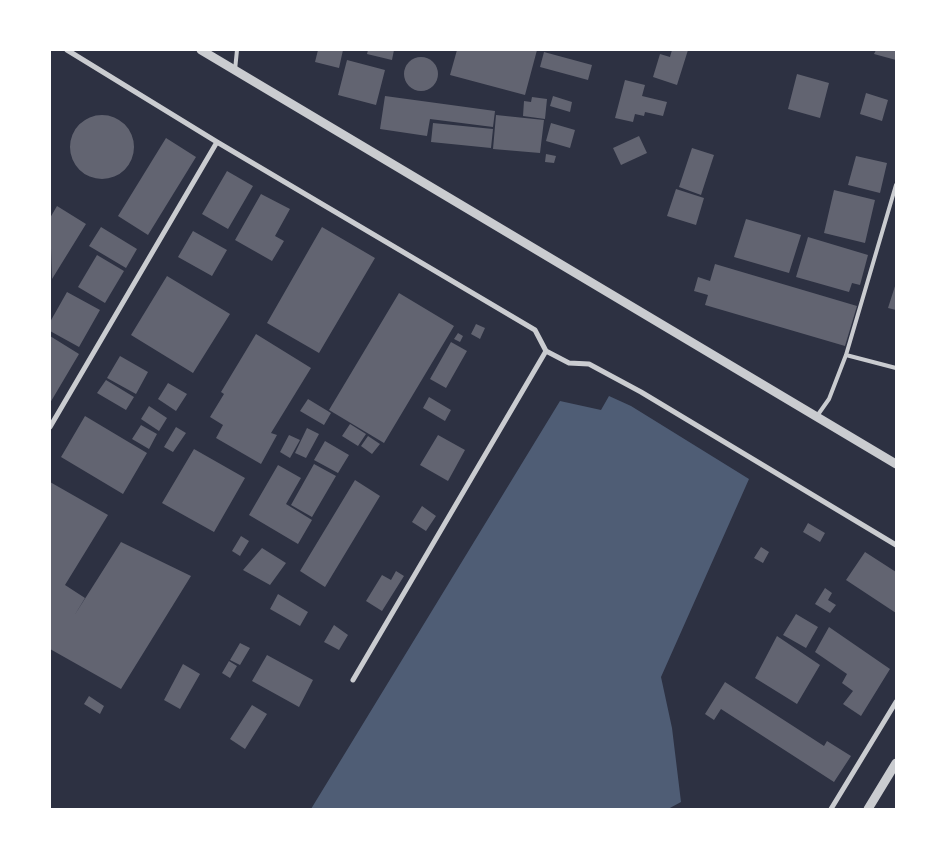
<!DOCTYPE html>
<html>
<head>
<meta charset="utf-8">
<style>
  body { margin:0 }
  #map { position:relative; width:946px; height:859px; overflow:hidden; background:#2d3142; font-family:"Open Sans",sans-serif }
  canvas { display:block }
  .frame { position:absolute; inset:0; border:51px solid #fff; pointer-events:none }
</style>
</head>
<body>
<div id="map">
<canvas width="946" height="859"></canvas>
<div class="frame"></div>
</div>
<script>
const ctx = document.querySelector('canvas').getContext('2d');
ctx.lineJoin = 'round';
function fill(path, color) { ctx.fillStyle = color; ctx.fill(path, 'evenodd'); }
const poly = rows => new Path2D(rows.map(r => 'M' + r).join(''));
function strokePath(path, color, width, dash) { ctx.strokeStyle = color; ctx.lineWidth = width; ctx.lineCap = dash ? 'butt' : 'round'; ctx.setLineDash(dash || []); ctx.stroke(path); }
fill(poly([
  [609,396,631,406,749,479,661,677,672,728,681,802,668,809,311,809,560,401,601,410]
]), '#4f5d75');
fill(poly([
  [318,50,343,50,339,68,315,62],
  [368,50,394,50,392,60,367,54],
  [457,50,537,50,525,95,450,75],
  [672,50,688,50,677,85,653,77,660,54,670,57],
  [876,50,896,50,896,60,874,54],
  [544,52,592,65,588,80,540,67],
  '404 74a17 17 0 1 1 34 0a17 17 0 1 1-34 0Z',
  [347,60,385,70,376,105,338,95],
  [797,74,829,83,820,118,788,109],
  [625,80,645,85,642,96,667,102,663,116,645,112,644,116,635,114,633,122,615,118],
  [866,93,888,100,882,121,860,114],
  [385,96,495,111,493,127,430,119,427,136,380,129],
  [553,96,572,102,570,112,550,106],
  [532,97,547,99,545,119,523,116,524,101,531,102],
  [496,115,544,120,540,153,493,149],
  '70 147a32 32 0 1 1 64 0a32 32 0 1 1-64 0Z',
  [433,123,493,129,491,148,431,142],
  [551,123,575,130,570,148,546,141],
  [639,136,647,153,621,165,613,148],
  [166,138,196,157,148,235,118,216],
  [692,148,714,155,701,195,679,187],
  [546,154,556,156,554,163,545,162],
  [856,156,887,163,880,193,848,185],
  [227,171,253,186,228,229,202,214],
  [676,189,704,198,696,225,667,216],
  [834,190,875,200,865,243,824,233],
  [261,194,290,209,275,236,284,241,272,261,235,240],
  [57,206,86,224,52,279,50,218],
  [746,219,801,235,789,273,734,257],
  [101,227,137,249,126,268,89,246],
  [322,227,375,258,319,353,267,323],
  [193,231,227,250,212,276,178,257],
  [808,237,868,255,860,285,852,283,849,292,796,277],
  [97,255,124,271,105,303,78,287],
  [715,264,857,306,845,346,705,305,708,295,694,291,698,277,710,281],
  [167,276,230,314,193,373,131,335],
  [896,283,896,310,888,308],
  [67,292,100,310,79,347,50,331,50,322],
  [399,293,454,326,384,443,329,410],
  [476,324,485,328,480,339,471,334],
  [458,333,463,336,460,342,454,339],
  [256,334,311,368,271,433,277,435,261,464,216,438,223,425,210,417,224,394,221,392],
  [50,336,79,354,50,403],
  [451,342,467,351,446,388,430,379],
  [120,356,148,372,136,394,107,378],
  [106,380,134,397,126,410,97,393],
  [168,383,187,394,176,411,158,399],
  [429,397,451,410,445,421,423,408],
  [308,399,331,413,324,425,300,411],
  [149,406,167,418,159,431,141,419],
  [85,416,147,453,123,494,61,457],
  [350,424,366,434,358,446,342,436],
  [141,425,157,434,149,449,132,439],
  [176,427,186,433,173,452,164,447],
  [307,428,319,434,306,458,295,453],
  [289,435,300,440,290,458,280,452],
  [438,435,465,450,448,481,420,465],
  [368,436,380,444,372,454,361,446],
  [325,441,349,455,338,473,314,460],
  [194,449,245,478,214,532,162,503],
  [314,464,336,476,312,517,291,505],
  [278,465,301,478,286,504,312,520,298,544,249,515],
  [355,480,380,496,325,587,300,571],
  [50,482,108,515,65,585,85,598,74,616,121,542,191,576,121,689,50,649],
  [422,506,436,516,426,531,412,522],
  [808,523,825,533,820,542,803,532],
  [241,536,249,541,240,556,232,551],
  [761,547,769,552,763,563,754,558],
  [262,548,286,563,270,585,243,570],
  [865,552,896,572,896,613,846,580],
  [396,571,404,576,382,611,366,601,382,575,391,580],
  [825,588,832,593,828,600,836,605,830,613,815,604],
  [278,594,308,612,300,626,270,609],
  [796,614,818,627,806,648,783,635],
  [334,625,348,635,339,650,324,642],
  [829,627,890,669,861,716,843,704,853,691,842,683,847,674,815,652],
  [777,636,820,665,797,704,755,678],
  [240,643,250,648,240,665,230,660],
  [267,655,313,680,299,707,252,681],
  [229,661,237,666,230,678,222,673],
  [183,664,200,674,180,709,164,700],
  [725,682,824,746,827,741,851,756,834,782,721,709,714,720,705,714],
  [89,696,104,706,100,714,84,704],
  [252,705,267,714,245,749,230,739]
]), '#626471');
strokePath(poly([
  [235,70,237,50],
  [846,355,896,368],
  [817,416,829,399,846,355,896,185]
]), '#caccd0', 4);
strokePath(poly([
  [67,50,217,142,535,330,546,351,569,363,589,364,641,392,896,545],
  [50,427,217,142],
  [353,680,546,351],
  [831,809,896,702]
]), '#caccd0', 5);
strokePath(poly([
  [201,50,896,464],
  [868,809,896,763]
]), '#caccd0', 9);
</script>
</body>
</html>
